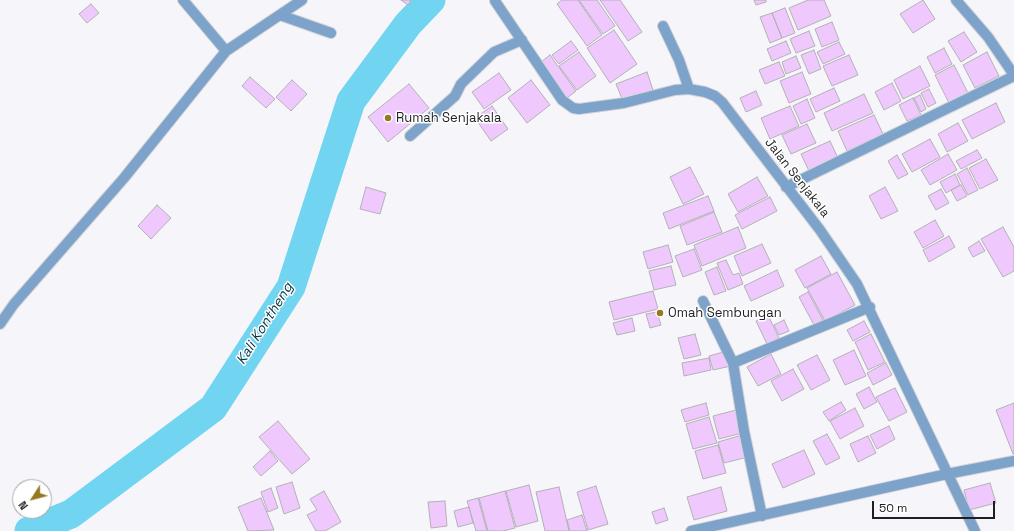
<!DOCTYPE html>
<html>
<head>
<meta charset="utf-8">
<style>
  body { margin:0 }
  #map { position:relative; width:1014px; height:531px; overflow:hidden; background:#f6f6fa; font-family:"Space Grotesk",sans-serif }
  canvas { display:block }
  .north { position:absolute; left:12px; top:479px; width:40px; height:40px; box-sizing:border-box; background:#fff; border:1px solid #a5a5a6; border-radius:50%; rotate:234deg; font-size:11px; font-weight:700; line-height:16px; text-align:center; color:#1e1f20 }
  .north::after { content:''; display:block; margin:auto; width:14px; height:18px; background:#987721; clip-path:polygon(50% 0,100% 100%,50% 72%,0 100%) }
  .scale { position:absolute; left:872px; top:501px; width:123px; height:18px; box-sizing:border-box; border:2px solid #1e1f20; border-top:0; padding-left:5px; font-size:12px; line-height:14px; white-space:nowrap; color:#1e1f20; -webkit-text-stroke:3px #fff; paint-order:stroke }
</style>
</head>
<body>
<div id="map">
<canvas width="1014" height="531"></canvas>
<div class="north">N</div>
<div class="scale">50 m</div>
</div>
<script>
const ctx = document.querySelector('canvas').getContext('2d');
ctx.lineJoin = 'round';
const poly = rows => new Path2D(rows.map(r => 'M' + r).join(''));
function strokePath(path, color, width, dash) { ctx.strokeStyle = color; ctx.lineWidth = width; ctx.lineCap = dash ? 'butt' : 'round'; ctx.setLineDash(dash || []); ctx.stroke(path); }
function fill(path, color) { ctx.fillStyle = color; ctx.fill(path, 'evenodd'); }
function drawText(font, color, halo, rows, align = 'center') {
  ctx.font = font + ' "Space Grotesk",sans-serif'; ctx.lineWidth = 3; ctx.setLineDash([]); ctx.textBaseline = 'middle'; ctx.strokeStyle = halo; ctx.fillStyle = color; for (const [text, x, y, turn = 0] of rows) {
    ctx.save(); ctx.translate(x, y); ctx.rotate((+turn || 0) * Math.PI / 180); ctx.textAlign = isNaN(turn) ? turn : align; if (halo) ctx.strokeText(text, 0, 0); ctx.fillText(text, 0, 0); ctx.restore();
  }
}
strokePath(poly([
  [29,531,71,514,213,408,291,287,351,101,408,24,431,0]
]), '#71d5f1', 29);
const building = poly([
  [401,0,411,0,408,5,401,0],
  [562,0,578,0,602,35,587,46,557,4,562,0],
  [579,0,597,0,615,26,603,34,579,0],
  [600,0,620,0,642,32,628,41,600,0],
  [754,0,766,0,766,2,756,5,754,0],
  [808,0,824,0,831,16,798,30,789,8,808,0],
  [923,0,935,19,913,33,900,14,923,0],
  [91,4,99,13,87,23,79,14,91,4],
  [785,8,795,33,782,38,772,13,785,8],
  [772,13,782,38,770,43,760,17,772,13],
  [832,22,839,40,822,47,815,29,832,22],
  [614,30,637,64,610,83,587,48,614,30],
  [809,31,815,46,796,53,790,39,809,31],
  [964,32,977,52,961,62,948,41,964,32],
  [571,41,578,50,559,64,552,55,571,41],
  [786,41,791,53,772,61,767,49,786,41],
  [839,42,845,54,823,64,817,52,839,42],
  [944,48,952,64,935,73,927,57,944,48],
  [814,50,821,69,809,74,801,55,814,50],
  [579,52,596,76,577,90,559,66,579,52],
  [987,52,999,76,975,88,963,65,987,52],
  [550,55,576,91,567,98,541,62,550,55],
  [849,55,858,75,832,86,823,66,849,55],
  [796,56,801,68,786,74,782,62,796,56],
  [779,62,785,76,765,84,759,70,779,62],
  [954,65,968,93,949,103,935,75,954,65],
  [920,66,930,86,903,99,894,80,920,66],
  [647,72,653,90,623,101,616,84,647,72],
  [802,72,811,94,789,103,780,81,802,72],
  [499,73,511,90,484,109,472,92,499,73],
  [250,77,275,99,266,108,242,86,250,77],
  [292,80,307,94,291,111,276,97,292,80],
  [531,80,550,105,527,123,508,98,531,80],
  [892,83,901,101,884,110,875,92,892,83],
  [409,84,429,108,388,142,368,117,409,84],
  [834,88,840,101,816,112,810,99,834,88],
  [929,89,936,103,928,107,921,93,929,89],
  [756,91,762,105,746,112,740,98,756,91],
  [864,94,873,113,832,131,824,113,864,94],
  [920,95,926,109,921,112,914,98,920,95],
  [913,98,921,115,907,121,899,105,913,98],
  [807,99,815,118,801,124,793,106,807,99],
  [996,103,1005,122,972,139,962,120,996,103],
  [492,106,508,129,491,141,475,118,492,106],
  [790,106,799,126,770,139,761,118,790,106],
  [874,115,883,134,847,151,838,131,874,115],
  [958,123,968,141,947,152,938,134,958,123],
  [807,124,816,143,791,154,782,135,807,124],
  [930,139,940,157,912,172,902,154,930,139],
  [830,141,838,158,809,171,801,154,830,141],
  [977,150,982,158,961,169,956,161,977,150],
  [782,151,787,162,780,165,775,154,782,151],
  [948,154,957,170,930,185,921,170,948,154],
  [897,155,908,174,898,179,888,161,897,155],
  [986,159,998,180,980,189,969,168,986,159],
  [690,167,704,194,683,204,670,177,690,167],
  [967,168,978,190,968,195,957,174,967,168],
  [955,174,960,185,946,193,940,182,955,174],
  [757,177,768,196,738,212,728,194,757,177],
  [961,185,967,196,957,201,951,190,961,185],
  [366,187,386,193,380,214,360,209,366,187],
  [885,187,898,211,881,219,869,196,885,187],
  [941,189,949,203,936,210,928,196,941,189],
  [708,196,714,211,669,229,663,213,708,196],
  [770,197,777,211,742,229,735,215,770,197],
  [157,205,171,218,151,239,138,226,157,205],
  [714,212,722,232,687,245,680,226,714,212],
  [935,220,944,236,923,248,914,232,935,220],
  [738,227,746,248,702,266,694,245,738,227],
  [1003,227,1014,247,1014,271,1003,277,981,239,1003,227],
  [949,236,955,247,929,262,923,250,949,236],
  [979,241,985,251,973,257,968,248,979,241],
  [762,244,771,263,742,276,734,256,762,244],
  [668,245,673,262,648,269,643,252,668,245],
  [694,249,702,270,683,277,675,256,694,249],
  [821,256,831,274,805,288,795,270,821,256],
  [726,260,733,275,739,273,743,284,728,290,717,263,726,260],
  [671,266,676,285,654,290,649,271,671,266],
  [717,267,726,291,714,295,705,272,717,267],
  [777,270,784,286,751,301,744,286,777,270],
  [837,272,855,305,825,321,807,288,837,272],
  [653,291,658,309,614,320,609,302,653,291],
  [808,292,823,320,814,325,799,297,808,292],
  [657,312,661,325,650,328,646,314,657,312],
  [768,315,779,338,767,344,756,321,768,315],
  [632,318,635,331,617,335,613,323,632,318],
  [784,320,789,331,779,335,774,325,784,320],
  [864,321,870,332,853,341,847,330,864,321],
  [695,334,701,355,684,359,678,338,695,334],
  [871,334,885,362,868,370,855,342,871,334],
  [854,350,866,376,845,385,833,360,854,350],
  [727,351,731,366,713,370,709,356,727,351],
  [771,354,781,374,758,386,747,367,771,354],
  [817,355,830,380,811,390,797,365,817,355],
  [709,358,711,370,684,376,682,363,709,358],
  [886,363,892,375,873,385,867,373,886,363],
  [793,369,804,389,782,401,771,381,793,369],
  [869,387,877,402,864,409,856,394,869,387],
  [895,388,907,412,889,421,876,397,895,388],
  [841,402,846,410,829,421,823,412,841,402],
  [706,403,709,415,685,422,681,410,706,403],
  [1014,403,1014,454,1013,454,996,410,1014,403],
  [855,408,864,426,840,439,830,421,855,408],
  [736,410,742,433,719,439,713,416,736,410],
  [709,417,717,443,693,449,686,424,709,417],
  [278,421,310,459,292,474,259,437,278,421],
  [889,426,895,439,877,449,870,435,889,426],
  [827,434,840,458,826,465,813,441,827,434],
  [742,435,748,457,724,463,718,442,742,435],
  [868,436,876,453,858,462,850,444,868,436],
  [718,445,726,473,703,479,695,451,718,445],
  [804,450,815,474,783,488,772,464,804,450],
  [270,451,278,461,261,476,253,467,270,451],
  [292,482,300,508,284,514,276,487,292,482],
  [990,483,996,503,969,510,964,490,990,483],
  [529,485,538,521,516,527,506,491,529,485],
  [596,486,608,524,588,530,577,492,596,486],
  [559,487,569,531,545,531,536,492,559,487],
  [721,487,727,511,694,520,687,497,721,487],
  [271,488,278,508,268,512,261,492,271,488],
  [324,491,341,522,325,531,316,531,307,515,317,510,310,499,324,491],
  [505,491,515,528,503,531,488,531,479,498,505,491],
  [261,498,274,530,248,531,238,507,261,498],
  [478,498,487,531,476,531,467,501,478,498],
  [445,501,447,526,431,528,428,502,445,501],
  [469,507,473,523,458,527,454,511,469,507],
  [664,508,668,520,656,524,652,512,664,508],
  [582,515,587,531,570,531,567,520,582,515]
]);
fill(building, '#efc9fe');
strokePath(building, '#b3b1b4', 1);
const minor = poly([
  [183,0,226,51],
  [956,0,988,37,1014,75],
  [495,1,562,100,573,108,579,109,624,103,675,90,689,89,705,92,715,96,722,102,820,230,857,284,975,531],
  [280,15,331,33],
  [663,26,679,60,689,89],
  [410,136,455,96,461,84,494,52,522,40],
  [786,187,1014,76],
  [703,301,733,363,744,431,762,516],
  [0,324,14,304,124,178,226,51,302,0],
  [733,363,870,307],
  [691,531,947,474,1014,461]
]);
strokePath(minor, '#d3d4d7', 12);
strokePath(minor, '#7da3cb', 10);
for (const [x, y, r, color] of [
  [388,118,4,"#987721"],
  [660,313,4,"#987721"]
]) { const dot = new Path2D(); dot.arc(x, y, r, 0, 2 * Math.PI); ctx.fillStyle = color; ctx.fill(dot); strokePath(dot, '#fff', 1.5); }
drawText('13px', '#1e1f20', '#fff', [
  ["Rumah Senjakala",396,118],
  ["Omah Sembungan",668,313]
], 'left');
drawText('13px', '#1e1f20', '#fff', [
  ["Jalan Senjakala",797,178,52]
]);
drawText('italic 14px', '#043641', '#fff', [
  ["Kali Kontheng",265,324,-58]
]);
</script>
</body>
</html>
